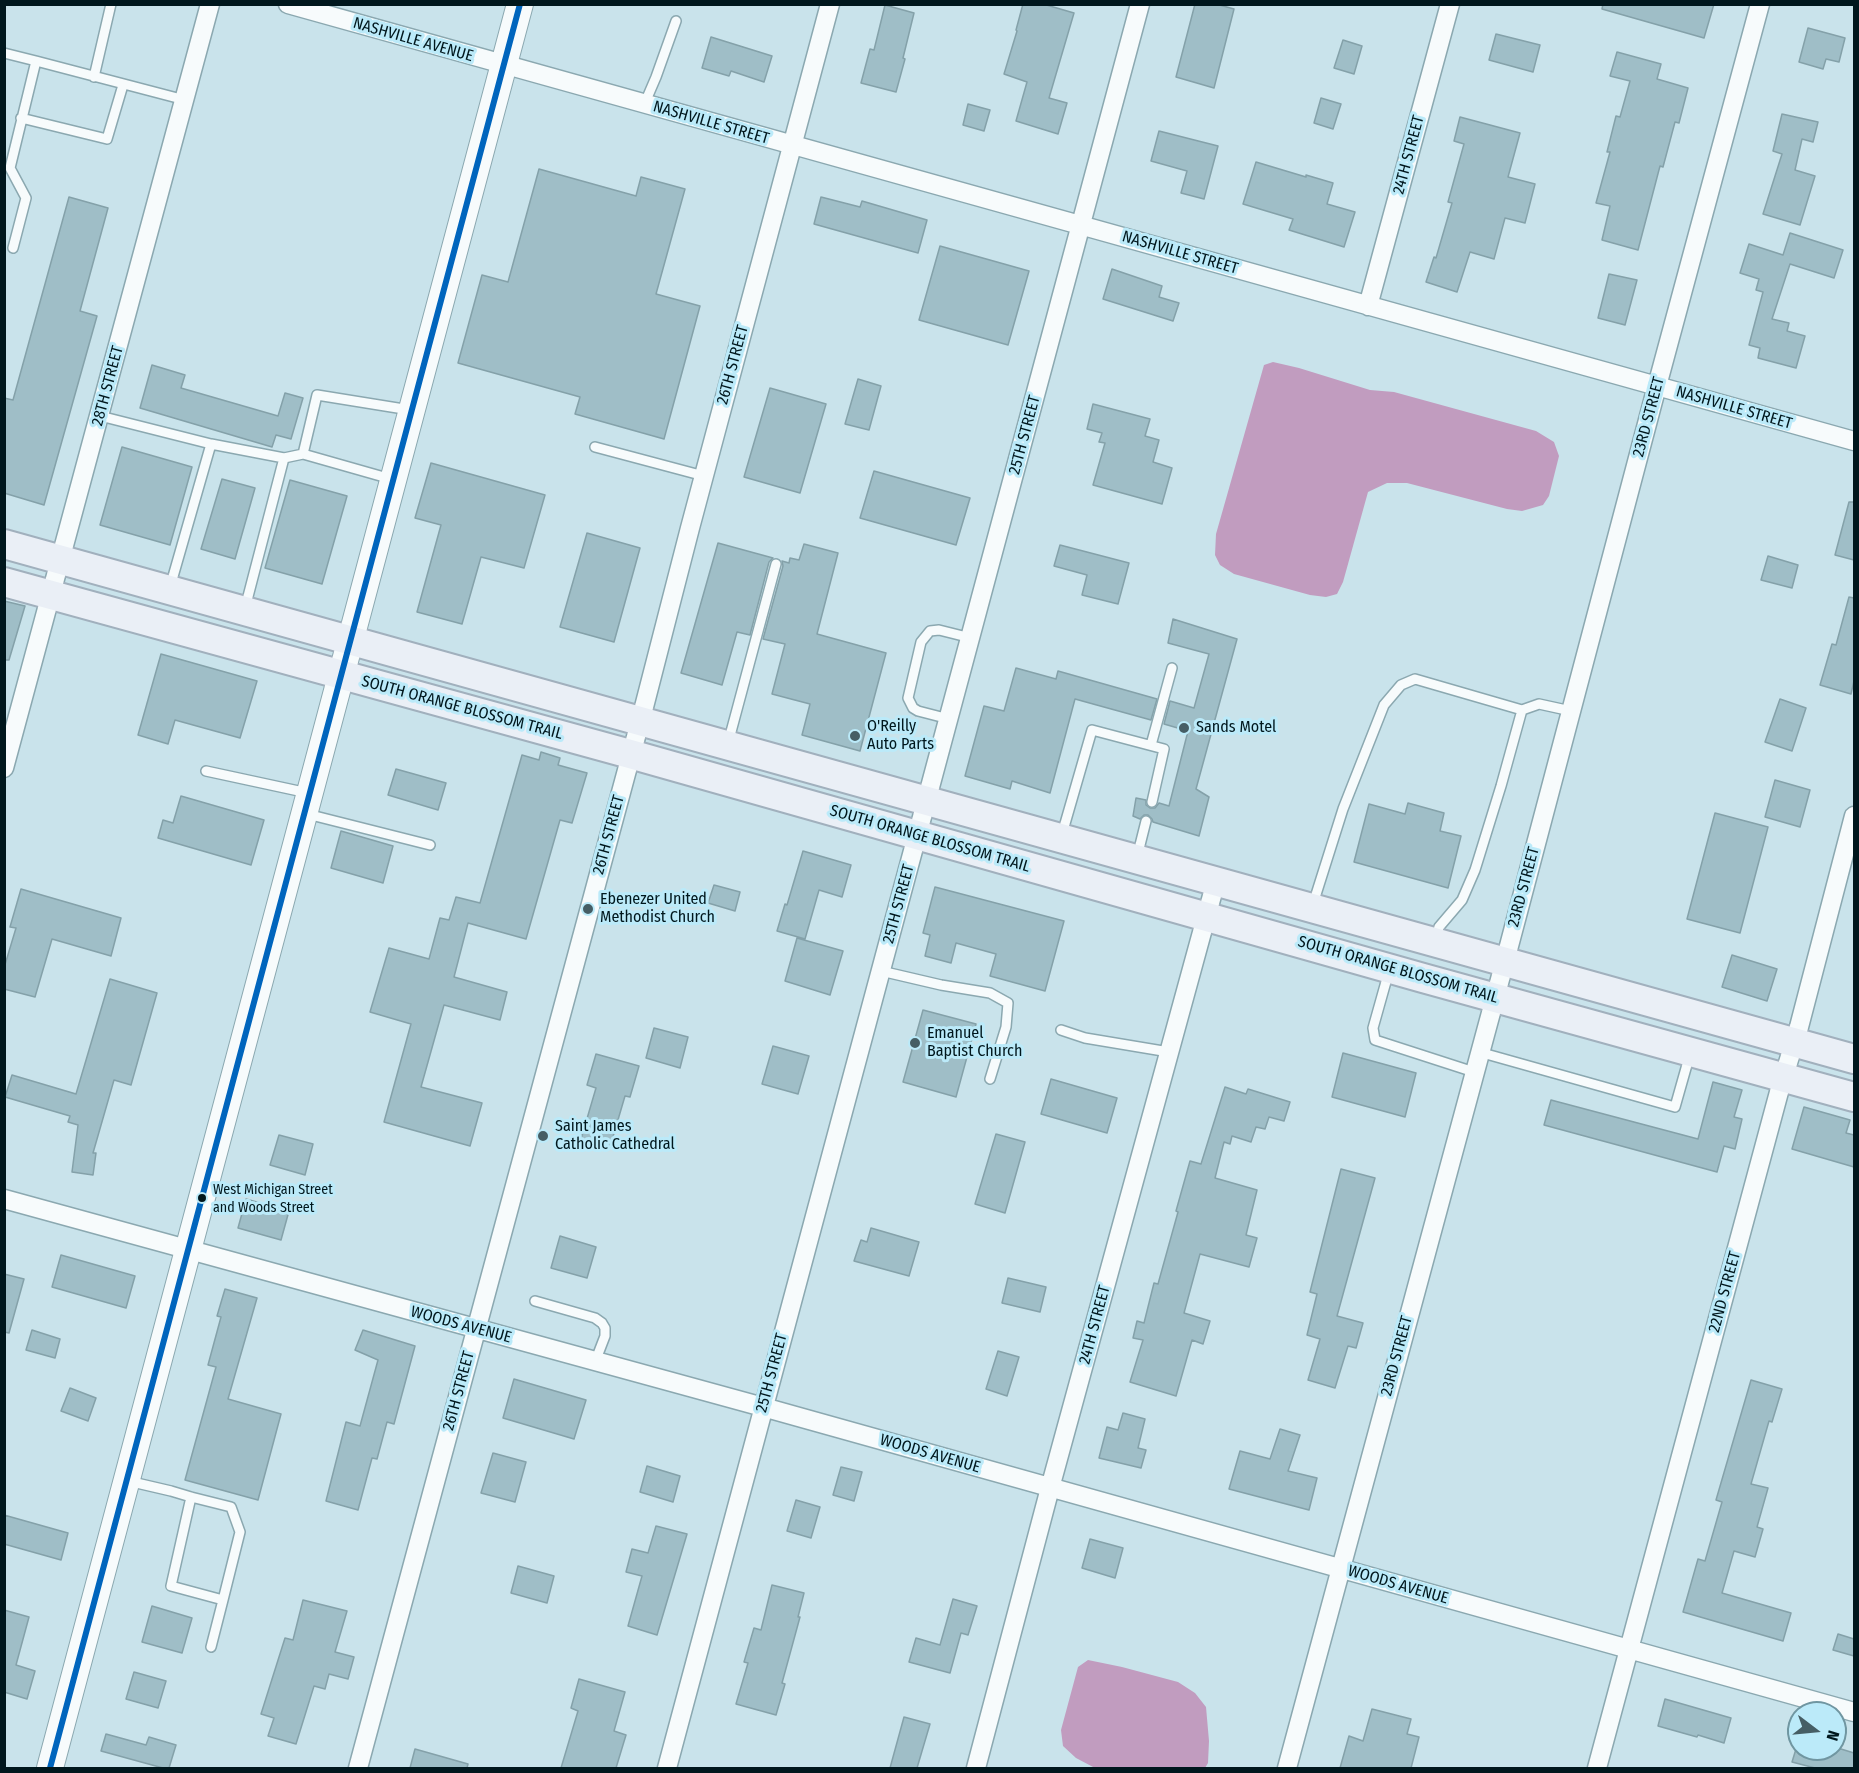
<!DOCTYPE html>
<html>
<head>
<meta charset="utf-8">
<style>
  body { margin:0 }
  #map { position:relative; width:1859px; height:1773px; overflow:hidden; background:#c9e3eb; font-family:"Fira Sans Condensed",sans-serif }
  canvas { display:block }
  .frame { position:absolute; inset:0; border:6px solid #00171d; pointer-events:none }
  .north { position:absolute; left:1787px; top:1701px; width:60px; height:60px; box-sizing:border-box; background:#bbeaf9; border:2px solid #7096a1; border-radius:50%; rotate:106deg; font-size:16px; font-weight:700; line-height:24px; text-align:center; color:#00171d }
  .north::after { content:''; display:block; margin:auto; width:21px; height:27px; background:#465e65; clip-path:polygon(50% 0,100% 100%,50% 72%,0 100%) }
</style>
</head>
<body>
<div id="map">
<canvas width="1859" height="1773"></canvas>
<div class="frame"></div>
<div class="north">N</div>
</div>
<script>
const ctx = document.querySelector('canvas').getContext('2d');
ctx.lineJoin = 'round';
function fill(path, color) { ctx.fillStyle = color; ctx.fill(path, 'evenodd'); }
const poly = rows => new Path2D(rows.map(r => 'M' + r).join(''));
function strokePath(path, color, width, dash) { ctx.strokeStyle = color; ctx.lineWidth = width; ctx.lineCap = dash ? 'butt' : 'round'; ctx.setLineDash(dash || []); ctx.stroke(path); }
function drawText(font, color, halo, rows, align = 'center') {
  ctx.font = font + ' "Fira Sans Condensed",sans-serif'; ctx.lineWidth = 6; ctx.setLineDash([]); ctx.textBaseline = 'middle'; ctx.strokeStyle = halo; ctx.fillStyle = color; for (const [text, x, y, turn = 0] of rows) {
    ctx.save(); ctx.translate(x, y); ctx.rotate((+turn || 0) * Math.PI / 180); ctx.textAlign = isNaN(turn) ? turn : align; if (halo) ctx.strokeText(text, 0, 0); ctx.fillText(text, 0, 0); ctx.restore();
  }
}
fill(poly([
  [1273,362,1299,368,1370,390,1394,392,1536,431,1554,442,1559,456,1549,496,1543,505,1522,511,1507,509,1407,483,1387,483,1368,492,1343,582,1337,594,1326,597,1310,595,1234,574,1220,565,1215,555,1216,534,1264,365],
  [1088,1660,1122,1667,1178,1682,1195,1693,1206,1707,1209,1741,1208,1763,1205,1768,1095,1768,1076,1758,1063,1746,1061,1730,1078,1667]
]), '#c19cbf');
const building = poly([
  [1023,4,1043,4,1074,13,1049,98,1067,103,1058,134,1016,121,1027,82,1004,74,1017,31,1016,30,1023,4],
  [1195,4,1216,4,1234,9,1214,88,1176,77,1195,4],
  [1603,4,1714,4,1704,38,1602,9,1603,4],
  [885,5,914,13,903,58,905,59,896,92,861,83,870,49,874,50,885,5],
  [1808,28,1845,38,1839,62,1826,59,1823,69,1799,62,1808,28],
  [1496,34,1540,45,1533,72,1489,60,1496,34],
  [711,37,772,56,764,82,731,71,729,76,702,68,711,37],
  [1343,40,1362,46,1354,74,1334,68,1343,40],
  [1617,52,1661,64,1657,79,1688,88,1679,123,1675,122,1663,167,1660,166,1638,250,1602,240,1610,206,1596,203,1610,152,1607,152,1616,116,1620,117,1630,81,1610,76,1617,52],
  [1321,98,1341,104,1333,129,1314,123,1321,98],
  [968,104,990,110,984,131,963,125,968,104],
  [1782,114,1818,122,1813,142,1802,139,1795,170,1815,176,1800,225,1763,214,1782,154,1773,151,1782,114],
  [1460,117,1520,133,1508,177,1535,184,1525,223,1505,218,1494,259,1470,252,1457,292,1426,282,1434,257,1436,258,1452,203,1448,202,1464,144,1454,141,1460,117],
  [1159,131,1218,146,1204,199,1181,193,1187,171,1151,161,1159,131],
  [1256,162,1306,177,1306,175,1333,183,1327,204,1355,212,1344,247,1289,230,1293,219,1243,204,1256,162],
  [539,169,636,196,641,177,685,189,656,294,700,306,664,439,575,414,580,397,458,363,482,275,508,282,539,169],
  [69,197,108,208,80,311,97,316,44,505,4,493,4,398,13,400,69,197],
  [821,197,860,207,862,201,927,220,918,253,814,224,821,197],
  [1790,233,1843,250,1834,278,1790,264,1772,319,1789,323,1787,331,1805,336,1796,368,1758,358,1760,348,1749,345,1763,292,1756,290,1759,279,1740,273,1749,244,1783,255,1790,233],
  [940,246,1029,271,1008,345,919,320,940,246],
  [1112,269,1162,286,1159,297,1179,303,1173,321,1103,299,1112,269],
  [1609,274,1637,280,1625,325,1598,318,1609,274],
  [152,365,185,375,181,388,278,416,285,393,303,398,291,439,276,435,272,447,140,408,152,365],
  [858,379,881,386,869,430,845,424,858,379],
  [770,388,826,404,800,493,744,477,770,388],
  [1093,404,1150,419,1145,436,1159,440,1153,462,1172,468,1162,504,1093,485,1105,443,1099,442,1102,433,1087,429,1093,404],
  [122,447,192,467,170,545,100,525,122,447],
  [431,463,545,495,524,568,481,557,462,624,417,612,441,525,415,518,431,463],
  [874,471,970,498,956,545,860,518,874,471],
  [222,479,255,488,235,559,201,549,222,479],
  [290,480,347,496,322,584,265,568,290,480],
  [1849,502,1854,502,1854,560,1835,555,1849,502],
  [587,533,640,548,614,642,560,627,587,533],
  [718,543,773,558,769,562,750,635,737,632,722,685,681,673,718,543],
  [804,544,838,553,817,634,886,653,860,751,802,735,810,704,772,694,785,644,763,639,783,566,782,561,789,563,790,558,799,560,804,544],
  [1060,545,1129,563,1118,604,1082,595,1087,575,1054,566,1060,545],
  [1768,556,1798,565,1792,588,1761,580,1768,556],
  [1849,597,1854,598,1854,681,1851,694,1820,685,1832,644,1836,645,1849,597],
  [4,601,25,606,9,660,4,660,4,601],
  [1173,619,1237,639,1196,789,1209,797,1199,836,1153,822,1152,819,1148,815,1144,815,1140,819,1133,816,1136,798,1146,800,1146,805,1150,808,1155,808,1159,803,1169,806,1188,731,1164,724,1170,701,1194,708,1209,654,1168,643,1173,619],
  [161,654,257,681,240,738,175,720,168,744,138,735,161,654],
  [1016,668,1056,679,1058,671,1157,699,1151,720,1075,699,1050,793,1012,781,1010,789,965,776,984,706,1004,711,1016,668],
  [1780,699,1806,708,1792,751,1765,742,1780,699],
  [541,752,560,758,558,765,587,773,572,823,560,820,526,939,468,923,454,977,507,992,500,1020,444,1005,421,1087,482,1103,470,1146,384,1122,411,1024,370,1012,389,948,429,959,440,918,449,920,456,897,480,903,522,755,539,760,541,752],
  [396,769,446,783,438,810,388,795,396,769],
  [1775,780,1810,790,1800,827,1765,817,1775,780],
  [181,796,264,820,251,865,158,838,163,820,173,823,181,796],
  [1408,803,1444,813,1440,831,1461,836,1448,888,1354,862,1369,804,1405,814,1408,803],
  [1715,813,1768,827,1740,933,1687,919,1715,813],
  [341,831,393,846,383,883,331,868,341,831],
  [803,851,851,865,842,897,819,890,805,939,777,931,785,904,787,905,803,851],
  [714,885,740,892,735,911,708,903,714,885],
  [935,887,1064,921,1045,991,990,976,996,954,956,943,951,963,925,956,930,935,923,933,935,887],
  [21,889,121,918,111,956,52,939,35,997,4,989,4,968,16,928,10,927,21,889],
  [797,938,843,951,830,995,785,981,797,938],
  [1732,955,1777,969,1767,1001,1722,987,1732,955],
  [110,979,157,993,131,1085,114,1080,93,1153,96,1153,93,1175,72,1172,78,1125,68,1122,70,1116,5,1097,12,1075,76,1094,110,979],
  [923,1010,976,1024,956,1097,903,1082,923,1010],
  [654,1028,688,1037,680,1068,646,1058,654,1028],
  [773,1046,809,1056,798,1094,762,1084,773,1046],
  [1343,1053,1416,1073,1405,1117,1332,1097,1343,1053],
  [596,1054,639,1066,630,1097,625,1096,610,1147,581,1139,596,1088,587,1085,596,1054],
  [1051,1079,1117,1098,1107,1133,1041,1114,1051,1079],
  [1713,1082,1742,1090,1734,1117,1742,1119,1735,1149,1724,1146,1717,1172,1544,1125,1551,1100,1698,1139,1713,1082],
  [1225,1087,1246,1094,1248,1089,1290,1102,1284,1121,1269,1117,1265,1129,1256,1127,1251,1142,1232,1136,1230,1144,1224,1142,1215,1178,1257,1190,1246,1235,1257,1238,1249,1267,1200,1254,1184,1313,1210,1321,1203,1344,1192,1340,1176,1396,1130,1382,1143,1340,1133,1338,1137,1321,1144,1323,1154,1283,1158,1284,1178,1212,1176,1211,1190,1161,1201,1164,1225,1087],
  [1804,1107,1850,1120,1846,1133,1854,1135,1854,1167,1792,1149,1804,1107],
  [996,1134,1025,1142,1005,1213,975,1204,996,1134],
  [279,1135,313,1144,305,1175,270,1165,279,1135],
  [1341,1169,1375,1178,1337,1316,1363,1323,1356,1348,1348,1346,1335,1388,1308,1380,1320,1339,1307,1335,1317,1294,1310,1292,1341,1169],
  [246,1199,289,1211,281,1240,238,1228,246,1199],
  [871,1228,919,1242,909,1276,854,1261,861,1240,867,1242,871,1228],
  [560,1236,596,1247,587,1278,551,1268,560,1236],
  [61,1255,135,1276,126,1308,52,1287,61,1255],
  [4,1274,24,1279,9,1333,4,1332,4,1274],
  [1008,1278,1046,1287,1040,1312,1002,1303,1008,1278],
  [225,1289,257,1298,228,1399,281,1414,258,1500,185,1480,216,1367,208,1365,221,1317,217,1316,225,1289],
  [32,1330,60,1339,55,1358,26,1350,32,1330],
  [363,1330,415,1346,394,1424,387,1422,377,1459,372,1458,358,1510,326,1501,346,1422,360,1426,378,1360,355,1350,363,1330],
  [998,1351,1019,1357,1007,1396,986,1389,998,1351],
  [514,1379,586,1400,574,1439,503,1418,514,1379],
  [1751,1380,1782,1389,1772,1422,1769,1421,1751,1484,1768,1488,1757,1527,1763,1529,1755,1557,1734,1551,1722,1593,1791,1613,1783,1641,1683,1612,1698,1559,1705,1561,1722,1502,1716,1500,1751,1380],
  [70,1388,96,1398,88,1421,61,1411,70,1388],
  [1123,1413,1145,1419,1138,1448,1146,1450,1141,1468,1099,1458,1107,1427,1118,1430,1123,1413],
  [1280,1429,1300,1435,1288,1471,1317,1478,1309,1510,1229,1489,1240,1451,1270,1459,1280,1429],
  [493,1453,526,1462,515,1502,481,1493,493,1453],
  [647,1466,680,1476,673,1502,640,1492,647,1466],
  [841,1467,862,1472,854,1501,833,1495,841,1467],
  [796,1500,820,1507,811,1538,787,1531,796,1500],
  [4,1515,68,1533,61,1560,4,1544,4,1515],
  [656,1526,687,1534,657,1635,628,1626,642,1576,626,1572,632,1549,648,1553,656,1526],
  [1090,1539,1123,1548,1115,1578,1082,1568,1090,1539],
  [518,1566,554,1576,547,1603,511,1593,518,1566],
  [772,1585,804,1593,798,1617,800,1617,782,1683,785,1684,776,1715,736,1704,748,1663,744,1662,754,1628,761,1630,772,1585],
  [953,1599,977,1606,968,1635,961,1633,950,1673,909,1662,916,1638,940,1645,953,1599],
  [303,1600,347,1611,335,1652,354,1657,348,1679,329,1674,325,1689,314,1686,296,1744,268,1736,274,1718,261,1714,285,1638,293,1640,303,1600],
  [152,1606,192,1618,182,1653,142,1642,152,1606],
  [4,1610,29,1617,16,1665,35,1671,27,1699,4,1692,4,1610],
  [1838,1634,1854,1639,1854,1656,1833,1650,1838,1634],
  [134,1672,166,1681,158,1708,126,1699,134,1672],
  [579,1679,625,1692,614,1731,626,1735,616,1768,561,1768,578,1711,571,1708,579,1679],
  [1665,1699,1731,1718,1724,1743,1698,1735,1697,1737,1658,1726,1665,1699],
  [1372,1709,1411,1719,1407,1734,1419,1737,1411,1768,1340,1768,1349,1736,1363,1741,1372,1709],
  [904,1717,930,1724,917,1768,890,1768,904,1717],
  [106,1734,146,1745,149,1737,176,1745,169,1768,163,1768,101,1751,106,1734],
  [415,1749,468,1764,467,1768,410,1768,415,1749],
  [1796,1749,1841,1749,1854,1753,1854,1768,1815,1768,1792,1762,1796,1749]
]);
fill(building, '#9fbec7');
strokePath(building, '#84a1a9', 1.5);
const lane = poly([
  [4,53,36,61],
  [94,77,111,4],
  [644,105,656,77,676,21],
  [21,118,107,139,123,85],
  [13,248,26,198,10,168,36,61,185,100],
  [100,416,211,444,284,458,303,454],
  [595,447,704,476],
  [391,479,303,454,317,395,410,410],
  [170,587,211,444],
  [245,608,284,458],
  [949,719,918,711,913,708,908,698,921,642,930,631,939,630,971,638],
  [728,743,776,564],
  [1151,745,1172,668],
  [206,771,308,793],
  [307,814,430,845],
  [1062,834,1092,730,1164,749,1152,802],
  [1137,857,1146,821],
  [1313,904,1343,809,1384,705,1401,685,1415,679,1522,710,1539,704,1571,711],
  [1436,938,1439,927,1462,900,1475,870,1501,786,1522,710],
  [881,971,941,985,990,993,1008,1003,1006,1027,990,1079],
  [1389,971,1373,1028,1375,1040,1474,1072],
  [1061,1030,1085,1038,1169,1052],
  [1479,1052,1675,1107,1690,1054],
  [535,1301,595,1318,602,1323,605,1328,605,1336,595,1362],
  [128,1481,171,1491,191,1497,231,1507,240,1532,223,1600,171,1586,191,1497],
  [211,1647,223,1600]
]);
const street = poly([
  [288,4,1854,441],
  [1368,306,1450,4],
  [4,768,210,4],
  [4,1199,763,1407,1854,1712],
  [358,1768,644,707,690,528,830,4],
  [667,1768,1140,4],
  [976,1768,1050,1488,1216,881],
  [1287,1768,1509,946,1657,386,1760,4],
  [1597,1768,1779,1092,1799,1027,1854,816]
]);
const secondary = poly([
  [50,1768,520,4]
]);
const primary = poly([
  [4,544,1854,1059],
  [4,582,630,754,1423,978,1854,1097]
]);
strokePath(lane, '#8ba8b0', 12);
strokePath(street, '#8ba8b0', 21);
strokePath(secondary, '#8ba8b0', 28);
strokePath(primary, '#a1b0bd', 32);
strokePath(lane, '#f7fbfc', 9);
strokePath(street, '#f7fbfc', 18);
strokePath(secondary, '#f7fbfc', 26);
strokePath(primary, '#eaeff6', 28);
strokePath(poly([
  [50,1768,520,4]
]), '#0065bd', 6);
for (const [x, y, r, color] of [
  [1184,728,6,"#465e65"],
  [855,736,6,"#465e65"],
  [588,909,6,"#465e65"],
  [915,1043,6,"#465e65"],
  [543,1136,6,"#465e65"],
  [202,1198,5,"#00171d"]
]) { const dot = new Path2D(); dot.arc(x, y, r, 0, 2 * Math.PI); ctx.fillStyle = color; ctx.fill(dot); strokePath(dot, '#bbeaf9', 2); }
drawText('14px', '#00171d', '#bbeaf9', [
  ["West Michigan Street",213,1190],
  ["and Woods Street",213,1208]
], 'left');
drawText('16px', '#00171d', '#bbeaf9', [
  ["NASHVILLE AVENUE",413,40,16],
  ["NASHVILLE STREET",711,123,16],
  ["24TH STREET",1409,155,-75],
  ["NASHVILLE STREET",1180,253,16],
  ["26TH STREET",733,365,-75],
  ["28TH STREET",108,386,-75],
  ["NASHVILLE STREET",1734,408,16],
  ["23RD STREET",1649,417,-75],
  ["25TH STREET",1025,435,-75],
  ["SOUTH ORANGE BLOSSOM TRAIL",462,708,15],
  ["26TH STREET",609,835,-75],
  ["SOUTH ORANGE BLOSSOM TRAIL",930,839,16],
  ["23RD STREET",1524,887,-75],
  ["25TH STREET",899,904,-75],
  ["SOUTH ORANGE BLOSSOM TRAIL",1398,970,16],
  ["22ND STREET",1725,1292,-75],
  ["WOODS AVENUE",461,1325,15],
  ["24TH STREET",1095,1325,-75],
  ["23RD STREET",1397,1356,-75],
  ["25TH STREET",772,1373,-75],
  ["26TH STREET",459,1391,-75],
  ["WOODS AVENUE",930,1454,16],
  ["WOODS AVENUE",1398,1585,16]
]);
drawText('16px', '#00171d', '#bbeaf9', [
  ["O'Reilly",867,727],
  ["Auto Parts",867,745],
  ["Sands Motel",1196,728],
  ["Ebenezer United",600,900],
  ["Methodist Church",600,918],
  ["Emanuel",927,1034],
  ["Baptist Church",927,1052],
  ["Saint James",555,1127],
  ["Catholic Cathedral",555,1145]
], 'left');
</script>
</body>
</html>
